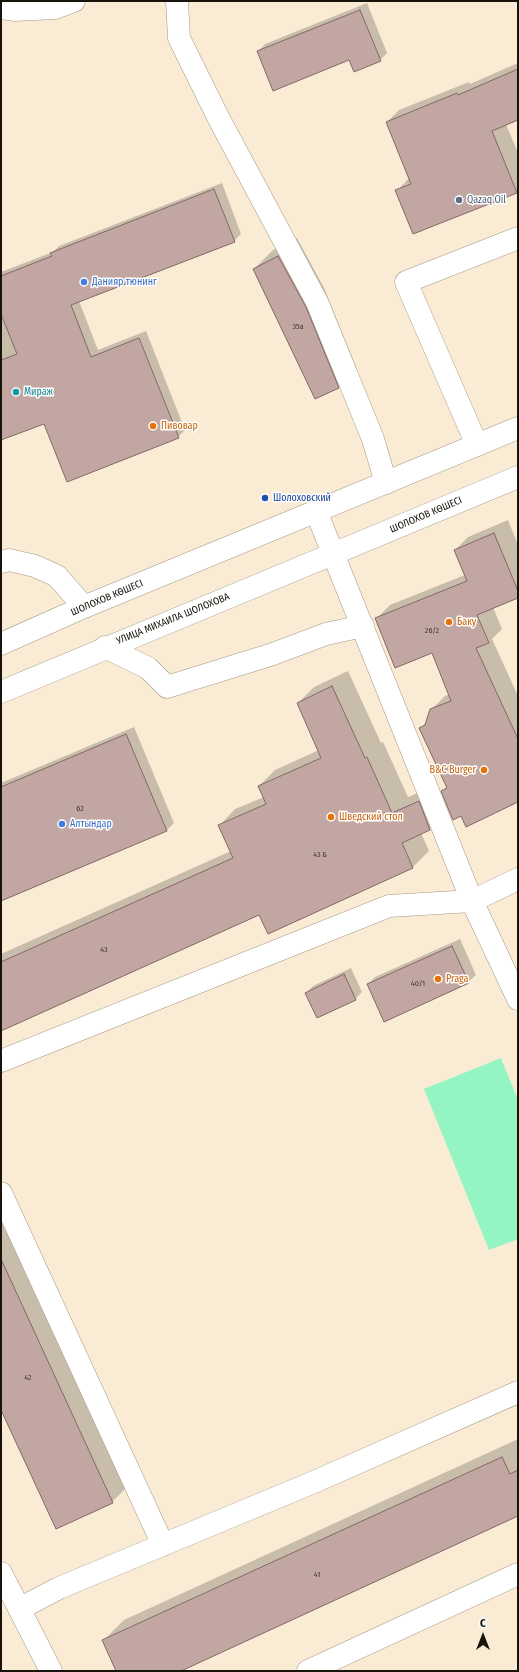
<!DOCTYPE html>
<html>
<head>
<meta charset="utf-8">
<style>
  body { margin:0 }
  #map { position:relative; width:519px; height:1672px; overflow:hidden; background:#faebd5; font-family:"Fira Sans Condensed",sans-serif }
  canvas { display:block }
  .frame { position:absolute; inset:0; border:2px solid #18130b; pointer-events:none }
  .north { position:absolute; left:463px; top:1616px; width:40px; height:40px; -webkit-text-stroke:3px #fff; paint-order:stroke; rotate:0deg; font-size:11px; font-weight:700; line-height:16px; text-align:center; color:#18130b }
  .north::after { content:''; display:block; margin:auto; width:14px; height:18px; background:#18130b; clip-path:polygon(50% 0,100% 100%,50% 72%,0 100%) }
</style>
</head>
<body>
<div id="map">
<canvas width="519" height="1672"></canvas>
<div class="frame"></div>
<div class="north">С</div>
</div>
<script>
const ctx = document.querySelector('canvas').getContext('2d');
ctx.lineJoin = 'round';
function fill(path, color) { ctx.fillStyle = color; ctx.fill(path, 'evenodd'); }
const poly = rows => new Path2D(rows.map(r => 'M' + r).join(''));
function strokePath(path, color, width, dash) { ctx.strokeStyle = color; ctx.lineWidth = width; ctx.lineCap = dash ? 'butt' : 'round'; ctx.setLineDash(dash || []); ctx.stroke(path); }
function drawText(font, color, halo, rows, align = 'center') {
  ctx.font = font + ' "Fira Sans Condensed",sans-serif'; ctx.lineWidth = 3; ctx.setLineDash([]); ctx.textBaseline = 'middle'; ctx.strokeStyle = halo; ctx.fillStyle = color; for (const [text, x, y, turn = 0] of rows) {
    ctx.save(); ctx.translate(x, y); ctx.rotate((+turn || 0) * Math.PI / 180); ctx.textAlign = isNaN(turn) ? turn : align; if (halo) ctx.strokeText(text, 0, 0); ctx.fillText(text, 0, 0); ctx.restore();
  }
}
fill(poly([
  [501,1058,518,1100,518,1239,489,1250,424,1089]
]), '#94f5c3');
fill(poly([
  [367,3,387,53,380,60,258,52,265,44],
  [518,63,518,119,506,124,518,153,518,190,516,192,397,191,409,178,387,122,399,110,469,82,470,84],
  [222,183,241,234,234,241,79,301,98,350,146,331,185,430,178,437,45,422,1,439,1,272,53,252,59,246],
  [297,238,324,288,357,369,338,387,254,269,273,250],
  [508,520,518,545,518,597,493,607,502,629,492,639,518,696,518,801,461,815,443,791,447,786,420,729,427,722,431,710,445,696,450,694,432,652,376,619,390,605,465,575,455,550,468,537],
  [348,671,381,743,383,742,408,797,435,786,446,813,430,829,421,833,429,851,413,867,268,933,259,913,1,1030,1,954,231,851,219,826,235,809,264,797,259,786,275,770,319,750,298,703,314,687],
  [134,727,174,823,167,830,1,900,1,783],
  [460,939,476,975,468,982,368,985,375,977],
  [351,968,362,992,355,999,306,993,313,986],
  [1,1180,137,1477,112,1502,1,1408],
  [518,1439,518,1515,179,1671,117,1671,103,1641,124,1620]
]), '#0003');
const building = poly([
  [360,10,381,61,354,72,349,60,273,91,257,51,360,10],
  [518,69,518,120,492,131,517,193,413,234,395,190,411,184,386,122,457,93,458,95,518,69],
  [214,189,235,242,71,305,91,357,139,338,179,438,67,482,44,424,1,440,1,360,17,354,1,314,1,276,52,256,50,253,214,189],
  [278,256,306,307,339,388,315,399,253,269,278,256],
  [494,533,518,591,518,598,477,615,489,643,476,648,518,739,518,802,466,827,461,816,453,820,441,791,447,788,419,728,425,725,430,709,451,701,432,653,395,668,375,618,467,581,454,550,494,533],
  [332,686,365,758,367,757,392,813,419,801,430,830,402,843,413,868,268,934,259,915,1,1031,1,962,233,858,218,825,266,804,258,786,321,758,297,703,332,686],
  [126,734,167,831,1,901,1,787,126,734],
  [452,946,469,983,384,1022,367,984,452,946],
  [344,974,356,1000,317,1018,305,993,344,974],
  [1,1259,113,1503,56,1529,1,1410,1,1259],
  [502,1457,510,1474,518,1470,518,1516,181,1671,116,1671,102,1640,502,1457]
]);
fill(building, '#c2a6a2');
strokePath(building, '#826865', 1);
const minor = poly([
  [177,1,179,38,219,119,317,302,373,439,386,483],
  [1,8,14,10,55,8,74,1],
  [477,445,406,282,518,238],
  [316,511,472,901,518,879],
  [1,562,9,560,35,566,57,576,84,607],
  [105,647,148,668,167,687,273,654,326,634,363,626],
  [1,1061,389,906,472,901,518,999],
  [1,1193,163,1545],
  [1,1573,51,1671],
  [19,1609,59,1588,314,1482,518,1392],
  [308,1671,518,1574]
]);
const highway = poly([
  [1,644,84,607,518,428],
  [1,692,518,477]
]);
strokePath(minor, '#a59883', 23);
strokePath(highway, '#a59883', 23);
strokePath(minor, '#fff', 22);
strokePath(highway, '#fff', 22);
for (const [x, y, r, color] of [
  [459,200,4,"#5c6f8a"],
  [84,282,4,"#3f7fe0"],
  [16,392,4,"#0f9aa8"],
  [153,426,4,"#e8710a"],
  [265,498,4,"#1a4fb4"],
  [449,622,4,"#e8710a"],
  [484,770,4,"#e8710a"],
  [331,817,4,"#e8710a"],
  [62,824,4,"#3f7fe0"],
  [438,979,4,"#e8710a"]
]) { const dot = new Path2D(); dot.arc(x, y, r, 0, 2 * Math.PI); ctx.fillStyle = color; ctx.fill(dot); strokePath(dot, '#fff', 1.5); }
drawText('8px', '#423831', null, [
  ["35а",298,327],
  ["26/2",432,631],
  ["62",80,809],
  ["43 Б",320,855],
  ["43",104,950],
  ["40/1",418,984],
  ["42",28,1378],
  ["41",317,1575]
]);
drawText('10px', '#4e5e75', '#fff', [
  ["Qazaq Oil",467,200]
], 'left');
drawText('10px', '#366cbe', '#fff', [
  ["Данияр тюнинг",92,282],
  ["Алтындар",70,824]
], 'left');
drawText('10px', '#0d838f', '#fff', [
  ["Мираж",24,392]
], 'left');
drawText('10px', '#c56008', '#fff', [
  ["Пивовар",161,426],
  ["Баку",457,622],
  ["B&C Burger",476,770,"right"],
  ["Шведский стол",339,817],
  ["Praga",446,979]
], 'left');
drawText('10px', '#164399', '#fff', [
  ["Шолоховский",273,498]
], 'left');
drawText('10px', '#18130b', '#fff', [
  ["ШОЛОХОВ КӨШЕСІ",426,515,-23],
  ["ШОЛОХОВ КӨШЕСІ",107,598,-23],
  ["УЛИЦА МИХАИЛА ШОЛОХОВА",173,619,-22]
]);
</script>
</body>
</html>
